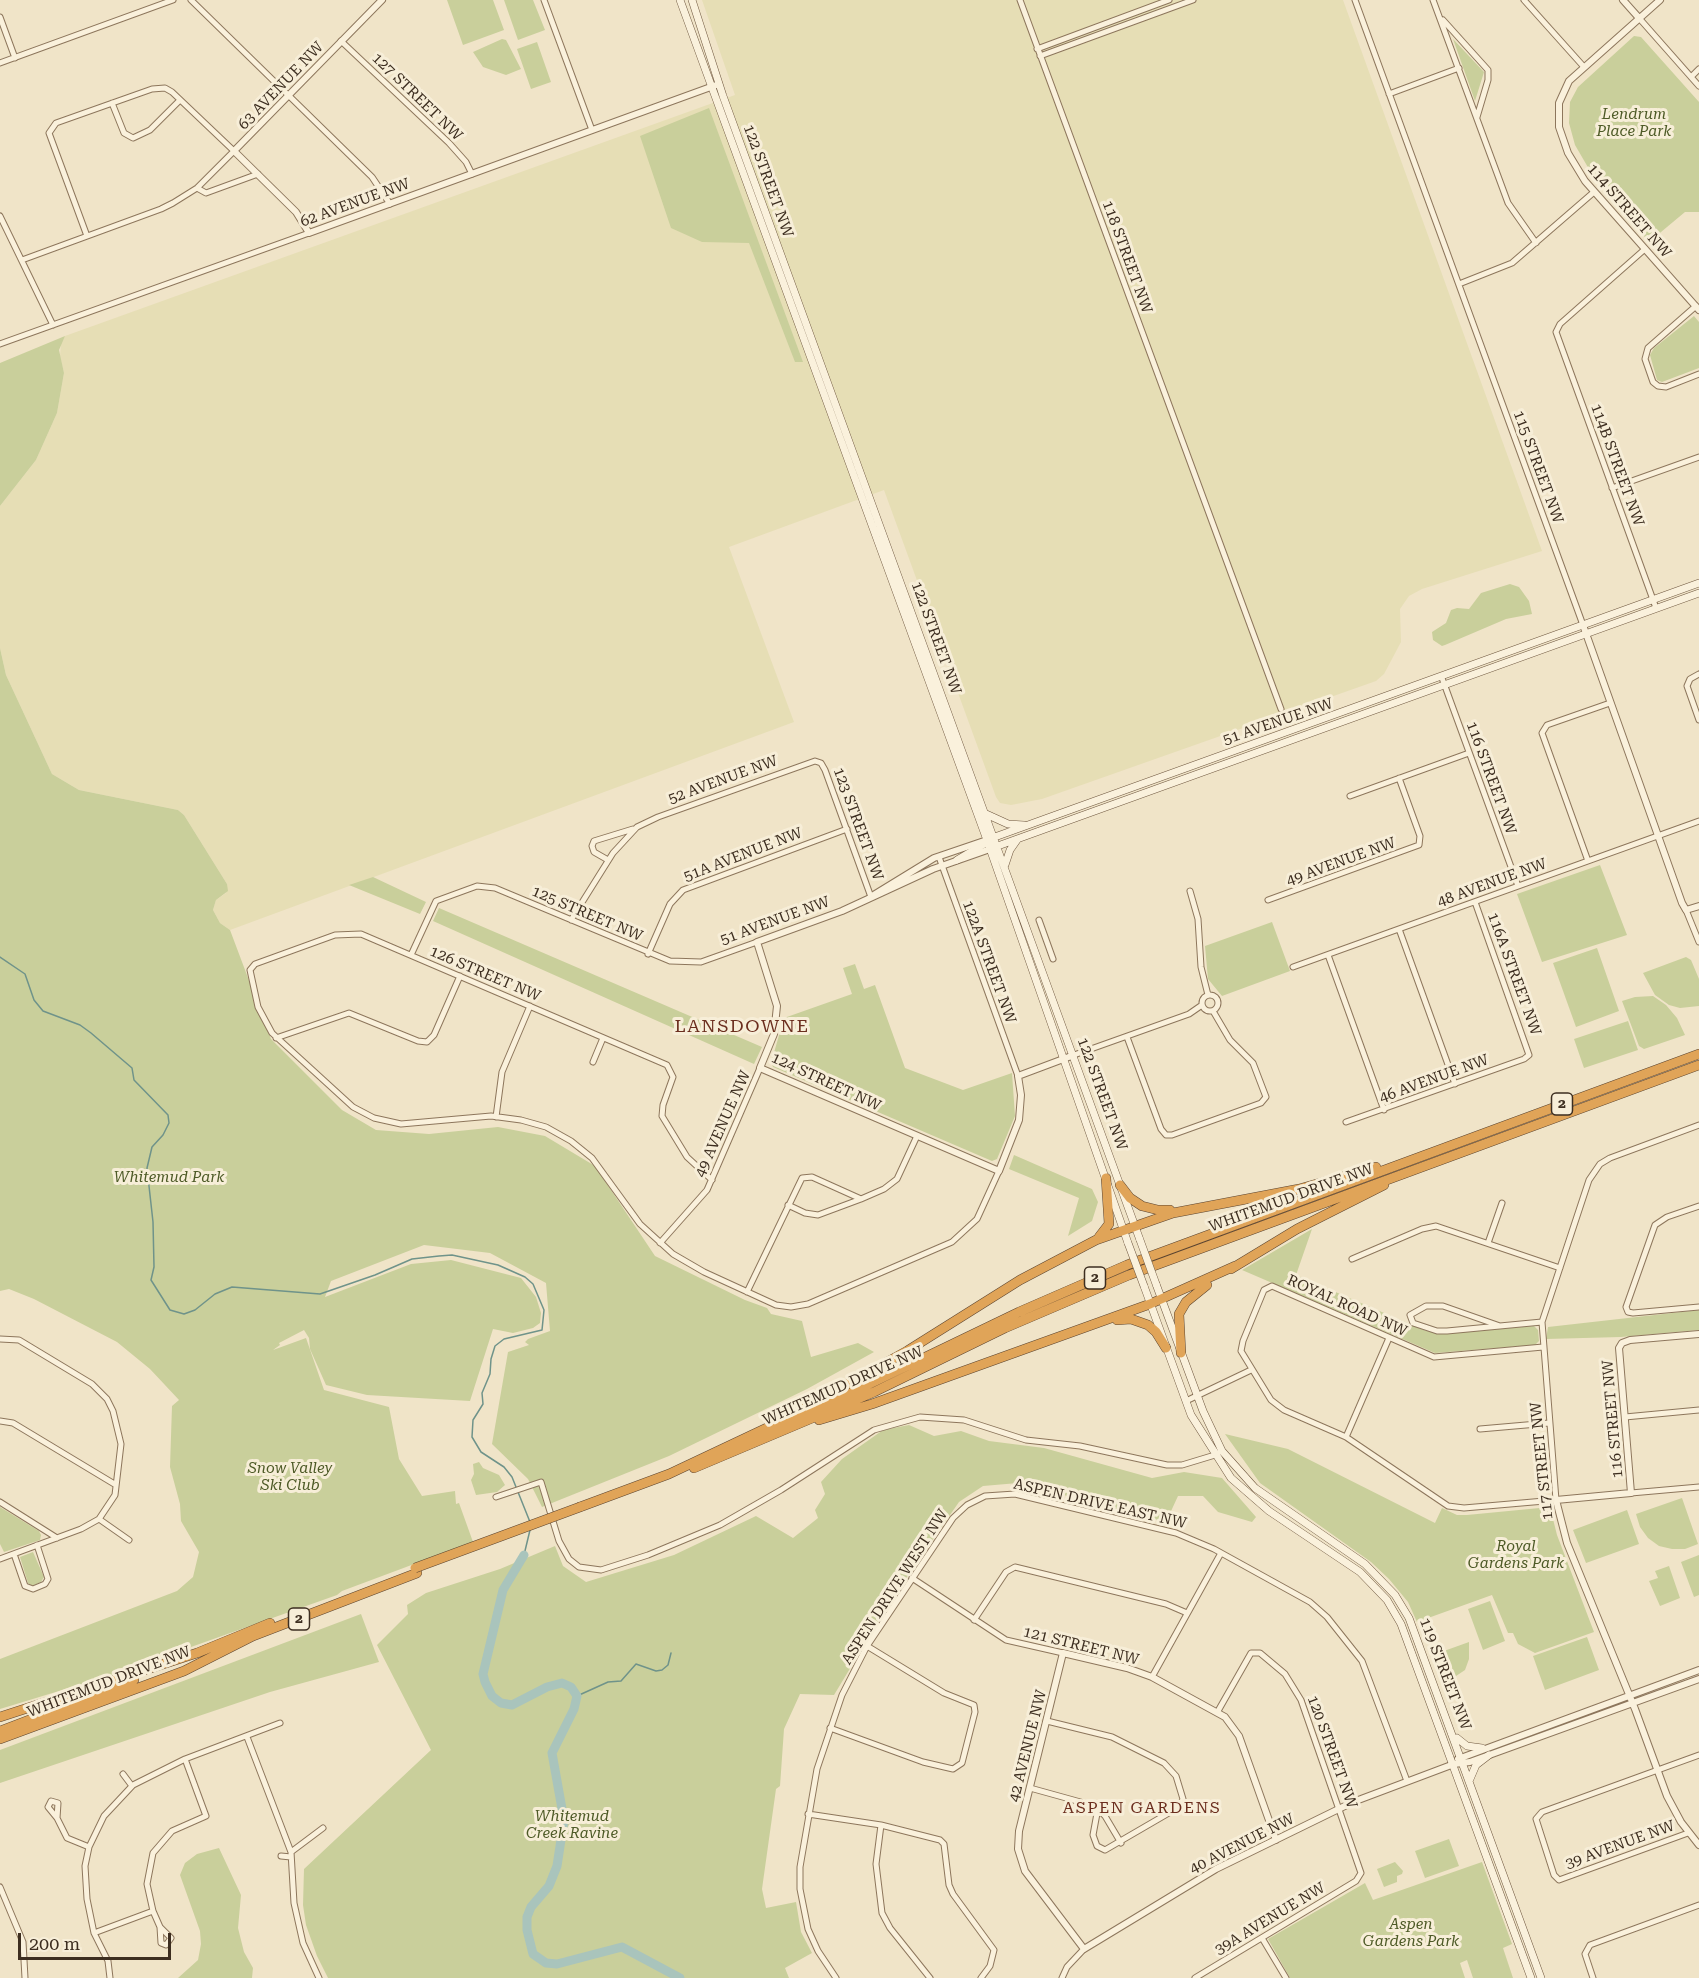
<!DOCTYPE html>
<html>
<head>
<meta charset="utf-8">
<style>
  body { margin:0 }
  #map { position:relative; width:1699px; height:1978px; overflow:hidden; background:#f0e4c8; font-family:"Roboto Serif",serif }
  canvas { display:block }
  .scale { position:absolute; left:18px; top:1933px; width:153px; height:27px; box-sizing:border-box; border:3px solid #3d2e20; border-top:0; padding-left:8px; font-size:18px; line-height:21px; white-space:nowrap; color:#3d2e20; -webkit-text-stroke:4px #f7eed8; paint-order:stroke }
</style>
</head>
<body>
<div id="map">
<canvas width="1699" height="1978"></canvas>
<div class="scale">200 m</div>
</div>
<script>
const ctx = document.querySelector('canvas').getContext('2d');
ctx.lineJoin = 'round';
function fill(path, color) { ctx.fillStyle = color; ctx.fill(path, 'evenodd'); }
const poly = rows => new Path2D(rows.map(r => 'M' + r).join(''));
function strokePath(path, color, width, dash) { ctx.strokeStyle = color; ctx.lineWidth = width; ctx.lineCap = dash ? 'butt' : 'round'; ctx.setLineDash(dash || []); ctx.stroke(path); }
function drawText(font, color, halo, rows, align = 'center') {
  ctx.font = font + ' "Roboto Serif",serif'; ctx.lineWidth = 6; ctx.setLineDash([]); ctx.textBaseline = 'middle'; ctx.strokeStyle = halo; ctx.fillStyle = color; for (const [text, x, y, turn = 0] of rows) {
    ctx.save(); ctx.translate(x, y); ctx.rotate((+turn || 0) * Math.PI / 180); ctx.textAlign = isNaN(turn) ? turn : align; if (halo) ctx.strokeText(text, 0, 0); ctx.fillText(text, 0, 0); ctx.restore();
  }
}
fill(poly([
  [702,0,1343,0,1542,551,1422,589,1409,596,1400,609,1401,642,1384,674,1376,681,1042,799,1011,805,1000,803,996,797,884,490,729,547,794,722,230,930,220,923,213,910,216,900,226,893,227,884,184,815,178,810,79,790,52,774,6,675,0,648,0,506,36,460,57,413,64,373,60,357,61,342,65,336,735,95]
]), '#e6deb5');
fill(poly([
  [447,0,493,0,504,30,463,45],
  [504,0,533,0,545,30,518,40],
  [1634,36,1641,37,1699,102,1699,212,1685,212,1649,242,1593,176,1575,145,1569,123,1570,102,1578,87],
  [502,39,506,40,521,69,506,75,483,67,473,52],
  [1453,39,1484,72,1475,101],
  [537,42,551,82,531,89,517,49],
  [709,108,803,362,795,362,749,243,702,242,671,228,640,136],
  [1694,316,1699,322,1699,368,1662,382,1657,380,1650,355,1654,348],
  [65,336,59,350,64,373,57,413,36,460,0,506,0,363],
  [1510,584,1519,587,1529,601,1532,614,1506,619,1445,645,1442,646,1433,640,1432,632,1446,623,1451,610,1457,608,1469,609,1481,593],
  [0,648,6,675,52,774,79,790,178,810,184,815,227,884,228,891,216,900,213,910,220,923,230,930,271,1039,342,1110,376,1130,429,1134,498,1127,545,1136,595,1166,655,1256,745,1300,767,1308,771,1314,802,1321,811,1357,858,1343,874,1352,807,1389,669,1456,542,1507,528,1479,492,1444,508,1352,529,1345,525,1342,528,1339,550,1331,546,1283,490,1253,424,1245,331,1281,325,1297,411,1264,451,1260,521,1278,536,1297,541,1313,540,1323,533,1328,513,1333,493,1329,470,1401,367,1395,326,1385,310,1349,309,1338,304,1330,279,1343,280,1345,273,1350,306,1338,324,1390,389,1407,399,1459,422,1496,455,1491,456,1504,459,1503,473,1542,342,1591,337,1595,118,1673,0,1709,0,1659,177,1591,193,1577,199,1552,181,1521,180,1504,170,1467,172,1406,179,1400,150,1369,117,1342,34,1299,9,1289,0,1291],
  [1600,865,1627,935,1542,962,1517,894],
  [373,877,426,902,420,914,349,885],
  [439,908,762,1047,754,1064,433,921],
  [1272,922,1290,971,1222,996,1208,979,1205,946],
  [1597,948,1619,1011,1576,1027,1553,963],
  [1686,957,1691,960,1699,979,1699,1006,1680,1008,1669,1005,1655,995,1643,973],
  [855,964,864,989,875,985,905,1068,963,1090,1012,1073,1015,1116,997,1159,992,1161,773,1067,771,1063,784,1018,852,994,843,968],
  [1653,996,1666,1005,1677,1018,1685,1035,1644,1049,1639,1046,1622,1001,1635,997],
  [1628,1021,1638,1050,1584,1068,1574,1039],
  [1014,1155,1092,1189,1098,1202,1092,1221,1068,1236,1079,1198,1009,1169],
  [1312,1229,1296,1275,1426,1331,1451,1333,1534,1326,1538,1330,1539,1341,1535,1345,1435,1353,1242,1270],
  [1699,1310,1699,1330,1621,1337,1546,1339,1548,1327],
  [909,1425,934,1436,961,1431,989,1441,1044,1448,1152,1478,1184,1472,1222,1478,1256,1517,1252,1522,1218,1512,1203,1496,1178,1496,1166,1522,1018,1483,983,1486,959,1502,895,1594,834,1695,800,1694,784,1729,780,1786,776,1789,762,1889,766,1908,796,1902,801,1932,812,1953,785,1968,789,1978,328,1978,317,1956,306,1925,303,1905,304,1869,431,1750,377,1645,408,1614,407,1605,426,1593,500,1569,555,1546,563,1566,586,1582,674,1555,756,1516,793,1538,818,1518,815,1510,825,1494,821,1482,842,1459,883,1430],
  [1225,1434,1288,1449,1435,1523,1442,1508,1457,1515,1467,1515,1550,1507,1557,1535,1594,1632,1535,1653,1518,1644,1513,1633,1508,1633,1492,1595,1417,1622,1408,1602,1389,1579,1371,1562,1260,1483],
  [479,1462,483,1468,499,1475,505,1485,497,1492,476,1495,471,1480,474,1474,473,1464],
  [1682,1498,1698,1544,1685,1549,1672,1549,1659,1546,1648,1538,1640,1527,1636,1514],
  [0,1507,39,1531,41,1535,40,1540,4,1552,0,1544],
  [1627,1510,1639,1544,1586,1563,1573,1530],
  [33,1552,44,1577,41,1582,32,1586,28,1583,20,1557],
  [1699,1555,1699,1595,1694,1597,1681,1562],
  [1669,1566,1680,1598,1660,1606,1649,1581,1658,1578,1655,1571],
  [1490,1601,1505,1641,1483,1650,1468,1609],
  [361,1614,379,1662,270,1692,0,1783,0,1750],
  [1587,1637,1599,1670,1545,1690,1533,1656],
  [1469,1642,1469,1659,1465,1670,1450,1680,1442,1656,1444,1651],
  [1449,1839,1459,1866,1425,1878,1415,1851],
  [219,1848,241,1895,238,1928,244,1952,253,1968,252,1978,178,1978,198,1960,201,1944,200,1931,180,1875,185,1863,197,1854],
  [1395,1862,1403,1871,1402,1874,1397,1876,1397,1882,1384,1887,1377,1869],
  [1482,1862,1512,1944,1503,1948,1513,1978,1473,1978,1467,1960,1460,1963,1465,1978,1290,1978,1268,1939,1365,1883,1373,1900]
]), '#c9cf9b');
strokePath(poly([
  [0,957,25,974,34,1000,43,1011,80,1025,91,1033,132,1068,134,1080,168,1115,169,1123,163,1135,152,1147,147,1168,153,1222,154,1267,151,1280,170,1310,184,1314,195,1310,215,1294,232,1287,320,1294,375,1275,412,1259,439,1256,452,1255,498,1265,525,1277,533,1284,544,1310,542,1330,504,1339,495,1346,491,1359,490,1374,482,1393,483,1404,473,1420,472,1437,481,1452,504,1467,512,1477,530,1522],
  [524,1555,530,1530],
  [577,1696,608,1682,621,1681,636,1664,656,1671,662,1670,668,1665,671,1653]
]), '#6f938a', 1.5);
strokePath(poly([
  [524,1555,503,1590,483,1674,485,1682,492,1696,501,1703,512,1705,547,1687,562,1683,571,1687,577,1696,574,1709,552,1753,564,1820,557,1866,549,1886,531,1907,527,1917,527,1930,533,1954,546,1963,557,1964,622,1947,680,1978]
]), '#a9c4bc', 9);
const minor = poly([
  [191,0,372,177,390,204],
  [544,0,592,130],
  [1020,0,1281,709],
  [1355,0,1583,625],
  [1433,0,1508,203,1536,243],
  [1524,0,1584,67],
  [0,17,15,58],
  [1639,18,1699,86],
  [1443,20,1488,70,1488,80,1477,117],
  [341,41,449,143,466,162,472,174],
  [1037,49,1169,0],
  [1040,56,1193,0],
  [0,63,173,0],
  [1691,77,1699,69],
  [1389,94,1459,68],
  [112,103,124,133,133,138,150,130,180,100],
  [197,188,206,193,258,174],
  [0,216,53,325],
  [1645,249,1560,324,1556,332,1656,608],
  [22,260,161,209,173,203,197,188,234,151,172,92,165,88,152,89,56,123,49,133,87,236],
  [1459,284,1512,263,1594,192],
  [1696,306,1648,348,1645,359,1653,382,1658,386,1666,387,1699,374],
  [0,344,309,233],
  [1612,488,1699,457],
  [1699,674,1690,679,1687,686,1699,720],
  [1442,678,1518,886],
  [1350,796,1469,753],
  [939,857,1018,1076],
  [608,860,594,852,592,846,594,841,633,829],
  [1588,861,1542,733,1547,725,1610,703],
  [1190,891,1198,919,1201,967,1208,995],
  [1268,900,1419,845,1420,836,1399,778],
  [1686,910,1699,942],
  [571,920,613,853,637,827,658,817,815,761,821,763,825,770,871,897],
  [1039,920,1053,959],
  [1399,929,1455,1084],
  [648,954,670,904,683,890,847,829],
  [411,955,436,901,477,886,495,888,670,961,701,962,757,942],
  [1328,955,1384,1110],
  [1293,967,1699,821],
  '1202 1003a8 8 0 1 1 16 0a8 8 0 1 1-16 0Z',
  [1127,1037,1161,1129,1166,1135,1172,1135,1261,1103,1266,1097,1253,1063,1230,1040,1213,1011],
  [276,1038,349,1013,418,1041,427,1042,434,1035,460,976],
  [1074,1055,1189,1014,1202,1005],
  [593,1062,603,1038],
  [496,1117,502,1072,530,1006],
  [1346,1122,1524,1059,1529,1055,1475,902],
  [712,1180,687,1157,662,1116,663,1105,673,1077,667,1065,361,934,335,935,255,964,250,970,258,1007,272,1033,353,1107,374,1118,401,1124,491,1116,521,1120,546,1127,571,1141,592,1158,640,1224,673,1254,704,1272,776,1305,791,1307,808,1304,952,1242,977,1219,999,1171],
  [788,1205,805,1213,818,1215,861,1199],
  [1699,1206,1667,1217,1655,1225,1626,1307,1628,1312,1633,1313,1699,1307],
  [660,1243,707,1190,760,1068],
  [1488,1243,1502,1203],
  [1352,1259,1422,1229,1436,1226,1560,1268],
  [747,1292,802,1178,812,1177,861,1199,884,1189,897,1179,917,1136],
  [1500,1326,1443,1306,1426,1306,1410,1315,1413,1323,1437,1331,1447,1331,1542,1322],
  [0,1339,19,1340,92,1384,107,1399,113,1411,121,1444,115,1495,99,1519,81,1529,0,1559],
  [1543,1347,1434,1357,1272,1286,1264,1290,1243,1341,1241,1351,1271,1400,1284,1410,1346,1437,1448,1506,1464,1508,1556,1500,1542,1322,1589,1180,1600,1164,1610,1158,1699,1125],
  [1186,1401,1251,1370],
  [1625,1417,1699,1410],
  [0,1421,13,1423,116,1485],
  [1480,1429,1549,1423],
  [1346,1437,1389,1338],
  [1631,1493,1699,1487],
  [496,1497,541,1482,559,1541,569,1559,579,1567,601,1570,648,1555,720,1525,781,1490,874,1430,920,1417,964,1420,1026,1440,1080,1446,1167,1465,1182,1465,1215,1455],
  [0,1502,57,1538],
  [99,1519,129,1540],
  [14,1554,25,1586,33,1589,45,1584,48,1579,37,1545],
  [912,1578,1006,1640,1063,1653],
  [974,1620,1006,1572,1015,1567,1166,1604,1187,1613],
  [1152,1677,1221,1553],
  [1047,1721,1112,1737,1164,1763,1176,1776,1183,1799,1179,1807,1105,1850,1097,1846,1093,1835,1098,1808],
  [830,1728,923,1762,953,1769,962,1763,975,1712,974,1705,944,1693,867,1646],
  [247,1737,291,1852,294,1903,303,1943,319,1978],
  [123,1774,132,1786],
  [1030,1788,1095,1806,1105,1816,1121,1843],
  [808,1814,881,1825,940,1840,944,1844,949,1885,953,1894,994,1950,990,1966,981,1978],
  [57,1818,48,1807,51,1801,58,1803,57,1818,67,1838,89,1847],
  [881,1825,876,1864,882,1913,890,1928,930,1978],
  [1688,1833,1559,1880,1554,1875,1536,1819,1542,1812,1699,1755],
  [291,1852,323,1828],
  [281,1856,291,1857],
  [0,1887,23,1942,25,1978],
  [153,1911,160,1927,161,1943,166,1945,171,1938,160,1927],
  [94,1933,153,1911,147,1884,153,1853,172,1831,206,1816,185,1759],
  [1262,1938,1286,1978],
  [110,1978,108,1961,94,1933,87,1899,85,1866,89,1847,104,1816,133,1785,185,1759,280,1723],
  [836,1978,818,1951,808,1929,800,1889,800,1867,817,1769,842,1695,867,1646,953,1518,967,1505,985,1496,1015,1494,1176,1533,1214,1549,1310,1602,1327,1617,1362,1661,1407,1781],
  [1062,1978,1067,1967,1084,1949],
  [1195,1978,1356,1881,1361,1873,1301,1700,1285,1674,1260,1653,1251,1653,1218,1711],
  [1593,1978,1585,1954,1590,1945,1699,1905]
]);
const tertiary = poly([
  [382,0,234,151,296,212,309,233,719,84],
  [1623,0,1639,18],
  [1660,0,1569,81,1559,103,1559,127,1568,153,1585,181,1699,310],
  [1583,625,1682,903,1686,910,1699,906],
  [990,849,933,869,842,911,757,942,777,1006,774,1034,760,1068,999,1171,1019,1120,1021,1095,1018,1076,1074,1055],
  [872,896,934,858,987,840],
  [1699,1334,1630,1340,1622,1343,1619,1348,1631,1493,1556,1500,1567,1543,1635,1709,1667,1796,1681,1822,1699,1845],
  [1458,1759,1699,1670],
  [1276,1840,1239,1736,1225,1717,1152,1677,1127,1668,1063,1653,1019,1831,1018,1849,1025,1871,1084,1949,1216,1869,1353,1802,1454,1764,1470,1762,1699,1679]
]);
const secondary = poly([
  [680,0,987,840,1128,1243],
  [692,0,723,96,1140,1240],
  [986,814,1008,824,1024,825],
  [992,838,1699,583],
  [995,847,1699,593],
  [957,860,991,840],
  [1005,865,1010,850,1017,840],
  [1156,1284,1203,1411,1222,1451,1255,1488,1365,1564,1395,1595,1409,1618,1541,1978],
  [1144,1286,1191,1415,1231,1478,1269,1511,1360,1572,1387,1600,1401,1624,1531,1978],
  [1457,1738,1467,1746,1482,1748],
  [1470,1779,1476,1765,1489,1755]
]);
const motorway = poly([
  [1120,1185,1130,1198,1142,1206,1158,1210,1170,1210],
  [1099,1237,1109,1224,1106,1178],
  [1231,1269,1297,1229,1384,1185],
  [1117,1320,1131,1319,1148,1325,1156,1332,1166,1348],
  [1181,1353,1179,1314,1186,1302,1207,1285],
  [806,1407,907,1351,1020,1280,1096,1240,1173,1213,1299,1189,1376,1167],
  [819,1420,872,1404,1150,1304,1235,1266],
  [694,1468,874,1392,1005,1328,1129,1275,1699,1065],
  [580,1507,669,1474,775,1424,830,1403,1019,1312,1127,1265,1699,1054],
  [0,1717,197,1653,270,1623],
  [0,1731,134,1680],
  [0,1739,184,1671,253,1636,417,1573]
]);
strokePath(minor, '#8d765c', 7);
strokePath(tertiary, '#8d765c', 8);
strokePath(secondary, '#6f573f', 8);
strokePath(motorway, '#5b4430', 10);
strokePath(minor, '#faf1dc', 5);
strokePath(tertiary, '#faf1dc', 6);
strokePath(secondary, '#faf1dc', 7);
strokePath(motorway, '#e0a458', 9);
const secondaryBridge = poly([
  [1140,1240,1156,1284],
  [1128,1243,1144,1286]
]);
const motorwayBridge = poly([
  [415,1568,580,1507]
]);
strokePath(secondaryBridge, '#6f573f', 8, []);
strokePath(motorwayBridge, '#5b4430', 10, []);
strokePath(secondaryBridge, '#faf1dc', 7);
strokePath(motorwayBridge, '#e0a458', 9);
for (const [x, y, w] of [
  [1562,1104,21],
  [1095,1278,21],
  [299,1619,21]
]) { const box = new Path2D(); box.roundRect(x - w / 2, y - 11, w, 22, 4.5); ctx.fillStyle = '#f7eed8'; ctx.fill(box); strokePath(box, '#3d2e20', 1.5); }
drawText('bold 14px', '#3d2e20', null, [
  ["2",1562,1104],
  ["2",1095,1278],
  ["2",299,1619]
]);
drawText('15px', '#3d2e20', '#f7eed8', [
  ["63 AVENUE NW",281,86,-46],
  ["127 STREET NW",417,97,44],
  ["122 STREET NW",768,181,70],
  ["62 AVENUE NW",355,203,-20],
  ["114 STREET NW",1629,211,49],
  ["118 STREET NW",1127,257,70],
  ["114B STREET NW",1617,465,70],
  ["115 STREET NW",1538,467,70],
  ["122 STREET NW",936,638,70],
  ["51 AVENUE NW",1278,722,-19],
  ["116 STREET NW",1491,778,70],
  ["52 AVENUE NW",723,780,-20],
  ["123 STREET NW",858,824,70],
  ["51A AVENUE NW",743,855,-21],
  ["49 AVENUE NW",1341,862,-20],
  ["48 AVENUE NW",1492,883,-20],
  ["125 STREET NW",587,914,23],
  ["51 AVENUE NW",775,921,-20],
  ["122A STREET NW",989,962,70],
  ["126 STREET NW",485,974,23],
  ["116A STREET NW",1514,974,70],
  ["46 AVENUE NW",1434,1079,-20],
  ["124 STREET NW",826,1082,25],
  ["122 STREET NW",1102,1094,70],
  ["49 AVENUE NW",723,1124,-66],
  ["WHITEMUD DRIVE NW",1291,1198,-20],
  ["ROYAL ROAD NW",1347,1306,24],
  ["WHITEMUD DRIVE NW",843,1386,-24],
  ["116 STREET NW",1613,1419,-95],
  ["117 STREET NW",1542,1461,-96],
  ["ASPEN DRIVE EAST NW",1100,1504,13],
  ["ASPEN DRIVE WEST NW",895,1587,-57],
  ["121 STREET NW",1081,1646,14],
  ["119 STREET NW",1445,1674,69],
  ["WHITEMUD DRIVE NW",109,1682,-21],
  ["42 AVENUE NW",1028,1746,-76],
  ["120 STREET NW",1332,1752,70],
  ["40 AVENUE NW",1242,1844,-27],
  ["39 AVENUE NW",1620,1845,-20],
  ["39A AVENUE NW",1270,1919,-31]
]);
drawText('italic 15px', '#4d5a26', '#f7eed8', [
  ["Lendrum",1634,115],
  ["Place Park",1634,132],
  ["Whitemud Park",169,1178],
  ["Snow Valley",290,1469],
  ["Ski Club",290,1486],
  ["Royal",1516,1547],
  ["Gardens Park",1516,1564],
  ["Whitemud",572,1817],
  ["Creek Ravine",572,1834],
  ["Aspen",1411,1925],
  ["Gardens Park",1411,1942]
]);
ctx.letterSpacing = '1.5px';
drawText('16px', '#6b2e1e', '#f7eed8', [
  ["ASPEN GARDENS",1142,1808]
]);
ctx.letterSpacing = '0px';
ctx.letterSpacing = '1.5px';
drawText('18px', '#6b2e1e', '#f7eed8', [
  ["LANSDOWNE",742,1027]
]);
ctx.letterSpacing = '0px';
</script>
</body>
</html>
